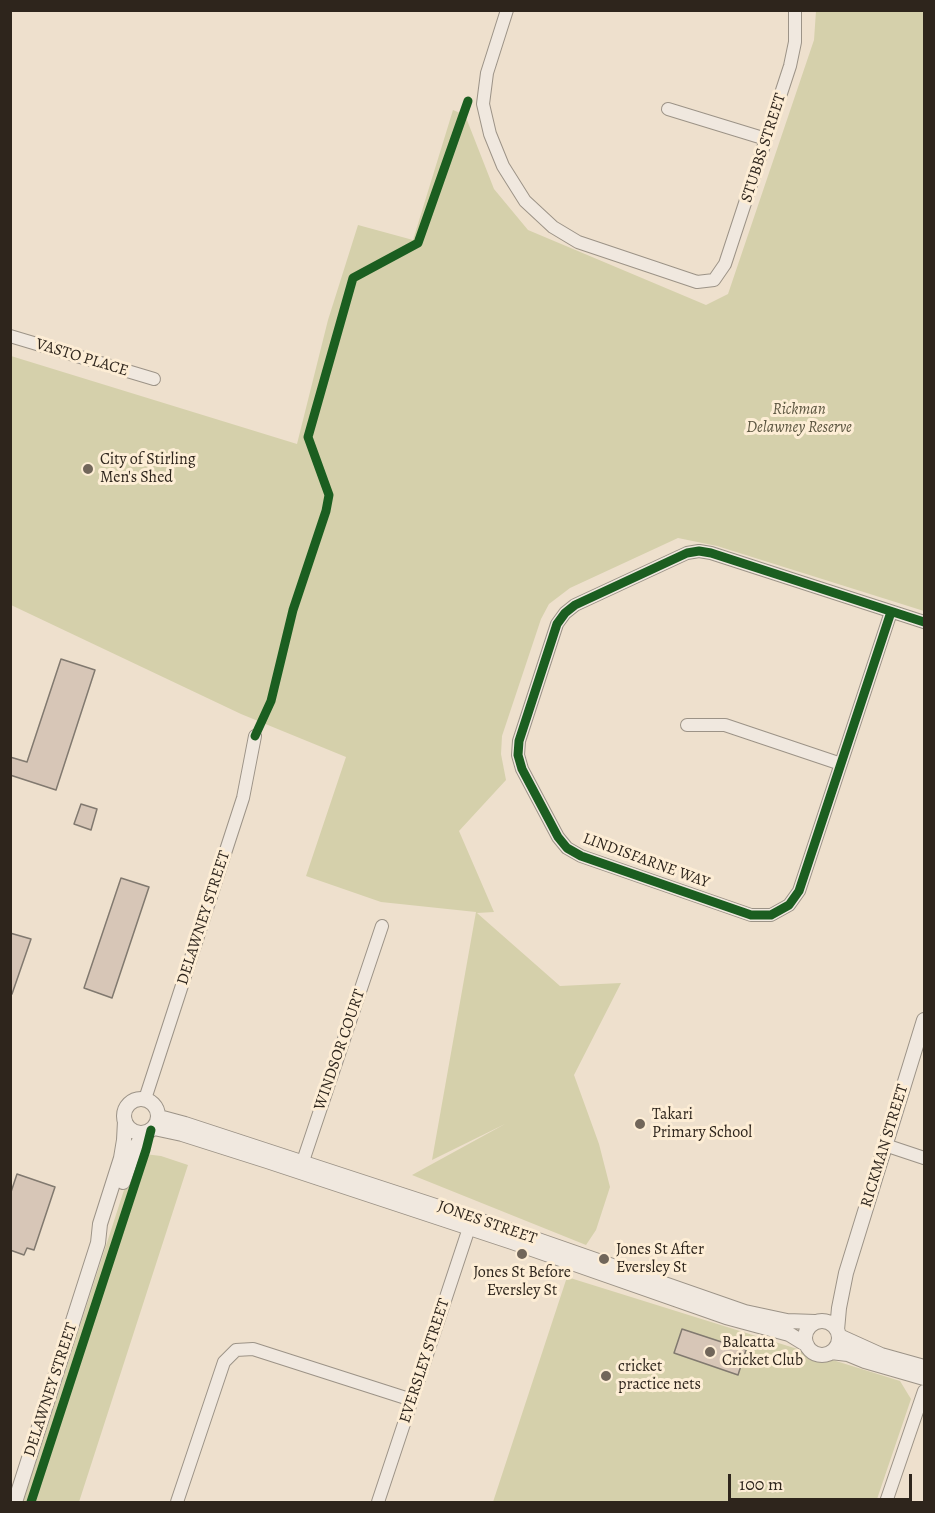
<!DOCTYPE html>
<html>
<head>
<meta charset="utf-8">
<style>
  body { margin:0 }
  #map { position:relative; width:935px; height:1513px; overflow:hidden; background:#eee0cd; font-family:Alegreya,serif }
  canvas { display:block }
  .frame { position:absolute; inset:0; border:12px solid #2e251c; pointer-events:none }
  .scale { position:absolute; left:728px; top:1474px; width:184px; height:27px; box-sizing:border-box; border:3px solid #2e251c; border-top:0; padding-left:8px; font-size:18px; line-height:21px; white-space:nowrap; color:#2e251c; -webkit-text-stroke:4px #fdedd5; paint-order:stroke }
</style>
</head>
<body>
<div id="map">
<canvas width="935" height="1513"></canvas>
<div class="frame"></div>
<div class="scale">100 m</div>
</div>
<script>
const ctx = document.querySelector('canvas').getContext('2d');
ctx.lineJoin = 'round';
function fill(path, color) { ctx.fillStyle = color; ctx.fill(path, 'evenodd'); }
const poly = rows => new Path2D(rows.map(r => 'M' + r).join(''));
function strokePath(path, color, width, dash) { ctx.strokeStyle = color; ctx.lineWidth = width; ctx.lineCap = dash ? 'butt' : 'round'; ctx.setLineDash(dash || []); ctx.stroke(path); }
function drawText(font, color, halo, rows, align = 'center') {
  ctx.font = font + ' Alegreya,serif'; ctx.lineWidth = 6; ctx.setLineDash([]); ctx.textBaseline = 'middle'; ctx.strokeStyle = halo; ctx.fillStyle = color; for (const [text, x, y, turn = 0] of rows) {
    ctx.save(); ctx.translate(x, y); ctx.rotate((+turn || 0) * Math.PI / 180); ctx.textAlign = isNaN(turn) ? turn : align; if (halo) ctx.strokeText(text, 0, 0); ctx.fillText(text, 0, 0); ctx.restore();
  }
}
fill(poly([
  [816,11,924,11,924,611,717,546,678,538,570,588,549,604,541,619,502,736,501,754,506,780,459,831,494,912,477,913,560,986,621,983,574,1075,599,1144,610,1187,596,1230,586,1245,412,1175,505,1124,432,1160,476,912,381,902,306,876,346,757,241,714,11,605,11,356,297,444,328,320,358,225,413,240,453,110,465,115,494,189,528,230,706,305,728,294,814,40],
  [136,1153,161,1156,188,1165,79,1502,23,1502],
  [567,1277,900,1381,911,1399,876,1502,493,1502]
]), '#d5d0ab');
const building = poly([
  [61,659,95,670,56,790,10,775,10,757,27,762,61,659],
  [81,804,97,809,91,830,74,824,81,804],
  [121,878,149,887,112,998,84,988,121,878],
  [10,933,31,939,12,994,10,994,10,933],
  [17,1174,55,1187,34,1250,27,1248,24,1255,10,1250,10,1195,17,1174],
  [682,1329,746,1350,738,1375,674,1353,682,1329]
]);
fill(building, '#d7c6b7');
strokePath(building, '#81796f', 1.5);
const minor = poly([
  [507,10,487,73,483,104,490,134,503,166,525,201,553,227,578,242,697,282,714,280,725,264,790,66,795,42,795,10],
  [668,109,766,139],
  [10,336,154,379],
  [891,612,799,891,789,905,771,915,751,915,581,856,567,848,558,837,522,769,518,755,519,741,557,624,565,613,575,605,687,553,699,551,711,553,924,622],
  [687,725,725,725,841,764],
  [145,1099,243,798,255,736],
  [885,1145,924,1158],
  [300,1170,382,926],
  [177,1502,224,1362,236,1350,253,1349,412,1400],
  [378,1502,472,1219],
  [886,1502,924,1391]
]);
const tertiary = poly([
  '124 1116a17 17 0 1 1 34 0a17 17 0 1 1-34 0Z',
  [159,1117,185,1124,515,1232,745,1312,787,1321,815,1322],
  [154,1128,182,1134,267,1161,512,1242,726,1317,789,1334,807,1345],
  [123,1182,136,1146,145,1133],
  '805 1338a17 17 0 1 1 34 0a17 17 0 1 1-34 0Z',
  [837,1330,839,1308,846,1273,924,1020],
  [839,1336,881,1355,924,1367],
  [831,1352,848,1354,865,1361,924,1378],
  [15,1502,98,1243,100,1224,121,1158,124,1140,125,1121]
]);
strokePath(minor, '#9c9387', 14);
strokePath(tertiary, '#9c9387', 16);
strokePath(minor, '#f0e8df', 12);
strokePath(tertiary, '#f0e8df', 14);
strokePath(poly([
  [891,612,799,891,789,905,771,915,751,915,581,856,567,848,558,837,522,769,518,755,519,741,557,624,565,613,575,605,687,553,699,551,711,553,924,622],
  [255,736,271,701,293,610,326,511,329,495,308,437,353,278,418,243,468,101],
  [31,1502,146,1150,151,1130]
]), '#1b5e20', 9);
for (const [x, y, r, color] of [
  [88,469,6,"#71665a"],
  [640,1124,6,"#71665a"],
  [522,1254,6,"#71665a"],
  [604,1259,6,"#71665a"],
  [710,1352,6,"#71665a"],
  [606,1376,6,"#71665a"]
]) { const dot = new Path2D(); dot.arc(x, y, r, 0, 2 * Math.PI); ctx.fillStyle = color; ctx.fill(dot); strokePath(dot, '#fdedd5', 2); }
drawText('16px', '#2e251c', '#fdedd5', [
  ["STUBBS STREET",764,148,-72],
  ["VASTO PLACE",82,358,17],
  ["LINDISFARNE WAY",646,861,20],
  ["DELAWNEY STREET",204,918,-72],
  ["WINDSOR COURT",340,1050,-71],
  ["RICKMAN STREET",885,1146,-73],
  ["JONES STREET",487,1223,19],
  ["EVERSLEY STREET",425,1361,-72],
  ["DELAWNEY STREET",51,1390,-72]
]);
drawText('italic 16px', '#5a543f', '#fdedd5', [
  ["Rickman",799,410],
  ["Delawney Reserve",799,428]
]);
drawText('16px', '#2e251c', '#fdedd5', [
  ["City of Stirling",100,460],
  ["Men's Shed",100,478],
  ["Takari",652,1115],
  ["Primary School",652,1133],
  ["Jones St After",616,1250],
  ["Eversley St",616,1268],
  ["Jones St Before",522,1273,"center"],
  ["Eversley St",522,1291,"center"],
  ["Balcatta",722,1343],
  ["Cricket Club",722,1361],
  ["cricket",618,1367],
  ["practice nets",618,1385]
], 'left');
</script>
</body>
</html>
